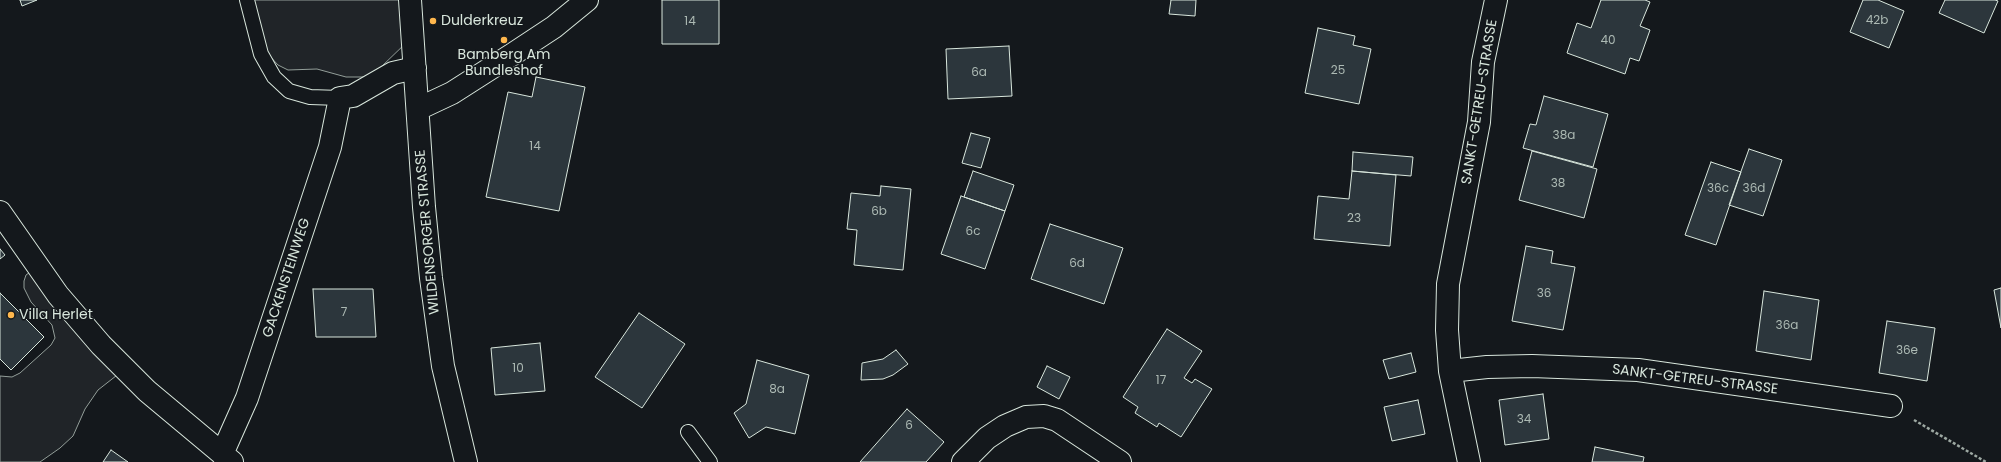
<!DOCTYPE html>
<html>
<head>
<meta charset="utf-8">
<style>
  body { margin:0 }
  canvas { display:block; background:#14181c }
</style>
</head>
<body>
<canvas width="2001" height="462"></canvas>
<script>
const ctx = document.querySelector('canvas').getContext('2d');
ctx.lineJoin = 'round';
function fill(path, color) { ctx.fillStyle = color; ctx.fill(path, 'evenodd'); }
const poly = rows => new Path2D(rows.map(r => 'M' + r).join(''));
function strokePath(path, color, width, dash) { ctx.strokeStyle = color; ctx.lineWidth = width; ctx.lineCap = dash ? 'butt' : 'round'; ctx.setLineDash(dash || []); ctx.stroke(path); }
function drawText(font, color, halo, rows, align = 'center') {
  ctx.font = font + ' Poppins,sans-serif'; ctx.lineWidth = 3; ctx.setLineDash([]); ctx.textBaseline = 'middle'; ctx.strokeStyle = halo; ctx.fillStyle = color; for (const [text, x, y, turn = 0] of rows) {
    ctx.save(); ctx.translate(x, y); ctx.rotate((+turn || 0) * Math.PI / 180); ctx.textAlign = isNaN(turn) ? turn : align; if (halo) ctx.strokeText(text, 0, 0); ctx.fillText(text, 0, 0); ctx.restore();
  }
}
const green = poly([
  [252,0,404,0,408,41,380,68,365,77,346,77,317,69,288,70,278,65,266,52,252,0],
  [33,270,121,372,98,390,85,409,73,436,60,448,40,462,0,462,0,376,12,377,20,373,51,345,55,338,52,325,31,302,24,288,24,281,26,275,33,270]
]);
fill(green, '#202428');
strokePath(green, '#939e99', 1);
const building = poly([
  [20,0,37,0,22,6,20,0],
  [662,0,719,0,719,44,662,44,662,0],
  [1171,0,1196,0,1195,16,1169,14,1171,0],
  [1601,0,1645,0,1650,2,1640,26,1650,30,1639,61,1630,58,1625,74,1567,53,1577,23,1591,28,1601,0],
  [1863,0,1878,0,1904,11,1889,48,1850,32,1863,0],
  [1945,0,1995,0,1998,1,1984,33,1939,13,1945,0],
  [1318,28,1355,36,1353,45,1371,49,1359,104,1305,93,1318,28],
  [1009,46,1012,96,948,99,946,49,1009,46],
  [536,77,585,87,559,211,486,197,508,92,532,97,536,77],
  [1544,96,1608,114,1593,167,1523,148,1530,124,1536,125,1544,96],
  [971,133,990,138,981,168,962,163,971,133],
  [1749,149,1782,160,1763,216,1729,205,1749,149],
  [1532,151,1597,169,1584,218,1519,200,1532,151],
  [1353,152,1413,157,1411,176,1352,171,1353,152],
  [1711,162,1741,172,1716,245,1685,235,1711,162],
  [973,171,1014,185,1005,211,964,197,973,171],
  [1352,171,1396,175,1390,246,1314,239,1318,196,1349,199,1352,171],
  [881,186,911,189,903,270,854,265,857,230,847,229,851,193,880,196,881,186],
  [961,196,1005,211,985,269,941,254,961,196],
  [1050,224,1123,248,1104,304,1031,279,1050,224],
  [1526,246,1553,251,1551,263,1575,267,1563,330,1512,321,1526,246],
  [0,249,5,255,0,259,0,249],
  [2001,288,2001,328,1994,290,2001,288],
  [313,289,373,289,376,337,316,337,313,289],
  [1764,291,1819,300,1811,360,1756,351,1764,291],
  [0,293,44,337,11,370,0,359,0,293],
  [639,313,685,344,642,408,595,377,639,313],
  [1887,321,1935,328,1927,381,1879,373,1887,321],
  [1167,329,1202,351,1184,378,1192,383,1195,379,1212,389,1181,437,1159,423,1157,427,1135,413,1138,407,1123,397,1167,329],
  [540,343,545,391,495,395,491,348,540,343],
  [896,350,908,364,893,375,883,379,861,380,862,363,883,359,896,350],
  [1411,353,1416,372,1389,379,1383,360,1411,353],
  [757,360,809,375,795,434,766,427,749,438,734,413,746,404,757,360],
  [1047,366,1070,377,1059,399,1037,387,1047,366],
  [1543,394,1549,439,1505,445,1499,400,1543,394],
  [1418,400,1425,434,1392,441,1384,407,1418,400],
  [907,409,944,442,926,462,860,462,907,409],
  [1595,447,1644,457,1643,462,1592,462,1595,447],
  [111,450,128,462,103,462,111,450]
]);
fill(building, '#2c363c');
strokePath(building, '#d8e6dc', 1);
const service = poly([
  [247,0,261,54,274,77,289,91,310,97,340,98],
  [688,432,710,462]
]);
const minor = poly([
  [410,0,424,207,431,278,443,366,466,462],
  [418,109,452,93,513,54,554,27,587,0],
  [0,212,58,295,101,345,147,391,232,462],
  [1450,371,1487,367,1532,366,1638,370,1891,406],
  [222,454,247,398,330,147,340,98,353,96,393,73,415,68],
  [963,462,987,438,1005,426,1026,417,1044,416,1057,420,1120,462],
  [1469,462,1450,371,1447,330,1448,284,1479,122,1483,62,1496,0]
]);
strokePath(service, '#d8e6dc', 16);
strokePath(minor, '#d8e6dc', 24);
strokePath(poly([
  [1914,420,1986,462]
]), '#9da8a2', 2.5, [3, 2]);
strokePath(service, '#14181c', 14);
strokePath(minor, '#14181c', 22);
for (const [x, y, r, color] of [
  [433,21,4,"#ffb74d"],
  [504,40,4,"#ffb74d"],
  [11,315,4,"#ffb74d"]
]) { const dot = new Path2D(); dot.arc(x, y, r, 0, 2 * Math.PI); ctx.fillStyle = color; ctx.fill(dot); strokePath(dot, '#14181c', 1.5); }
drawText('12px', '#adbab4', null, [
  ["42b",1877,21],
  ["14",690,22],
  ["40",1608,41],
  ["25",1338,71],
  ["6a",979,73],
  ["38a",1564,136],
  ["14",535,147],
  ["38",1558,184],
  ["36c",1718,189],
  ["36d",1754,189],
  ["6b",879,212],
  ["23",1354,219],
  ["6c",973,232],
  ["6d",1077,264],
  ["36",1544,294],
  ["7",344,313],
  ["36a",1787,326],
  ["36e",1907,351],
  ["10",518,369],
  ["17",1161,381],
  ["8a",777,390],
  ["34",1524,420],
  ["6",909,426]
]);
drawText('14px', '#d8e6dc', '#14181c', [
  ["Dulderkreuz",441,21],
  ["Bamberg Am",504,55,"center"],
  ["Bundleshof",504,71,"center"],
  ["Villa Herlet",19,315]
], 'left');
drawText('14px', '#d8e6dc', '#14181c', [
  ["SANKT-GETREU-STRASSE",1480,102,-81],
  ["WILDENSORGER STRASSE",428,232,-95],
  ["GACKENSTEINWEG",287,278,-72],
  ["SANKT-GETREU-STRASSE",1695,380,7]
]);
</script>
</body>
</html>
